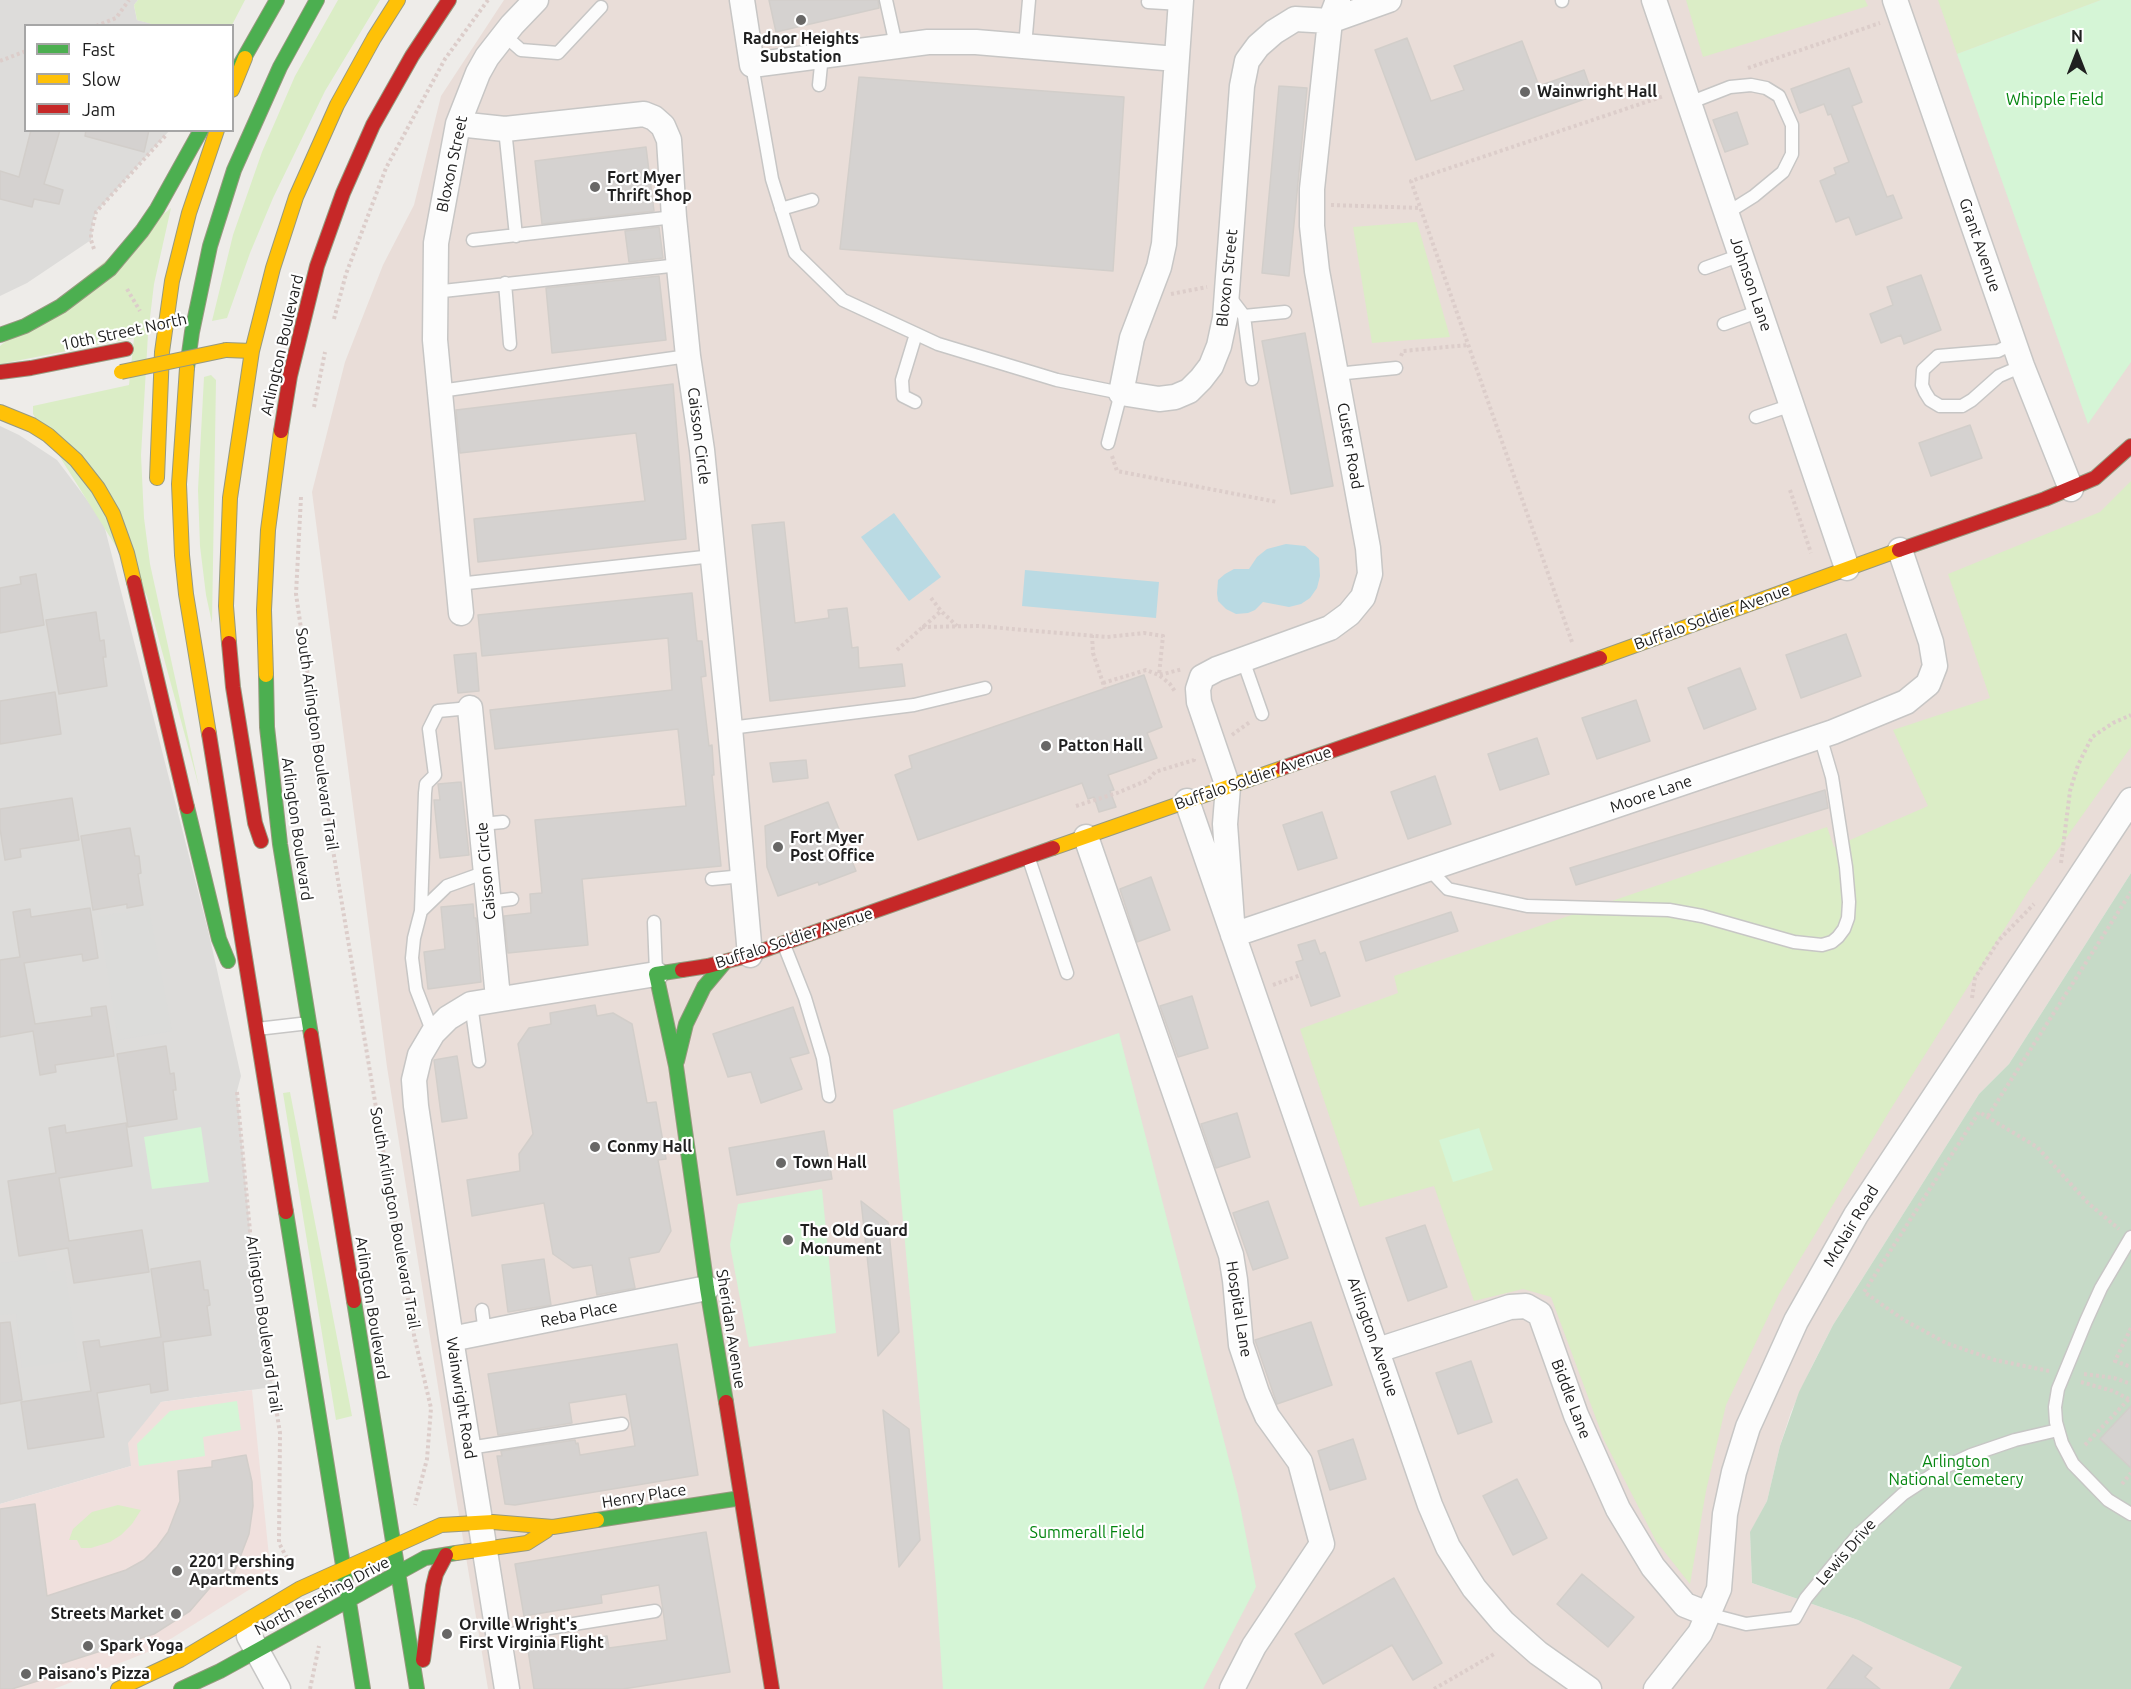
<!DOCTYPE html>
<html>
<head>
<meta charset="utf-8">
<style>
  body { margin:0 }
  #map { position:relative; width:2131px; height:1689px; overflow:hidden; background:#eeece9; font-family:Ubuntu,sans-serif }
  canvas { display:block }
  .legend { position:absolute; left:24px; top:24px; width:210px; height:108px; box-sizing:border-box; background:#fff; border:2px solid #a6a6a6; margin:0; padding:8px 10px; list-style:none; font-size:18px; color:#202020 }
  .legend li { display:flex; align-items:center; gap:12px; height:30px }
  .legend b { width:30px; border:2px solid #a6a6a6 }
  .north { position:absolute; left:2047px; top:24px; width:60px; height:60px; -webkit-text-stroke:4px #fff; paint-order:stroke; rotate:0deg; font-size:16px; font-weight:700; line-height:24px; text-align:center; color:#202020 }
  .north::after { content:''; display:block; margin:auto; width:21px; height:27px; background:#202020; clip-path:polygon(50% 0,100% 100%,50% 72%,0 100%) }
</style>
</head>
<body>
<div id="map">
<canvas width="2131" height="1689"></canvas>
<ul class="legend">
<li><b style="height:8px;background:#4caf50"></b>Fast</li>
<li><b style="height:8px;background:#ffc107"></b>Slow</li>
<li><b style="height:8px;background:#c62828"></b>Jam</li>
</ul>
<div class="north">N</div>
</div>
<script>
const ctx = document.querySelector('canvas').getContext('2d');
ctx.lineJoin = 'round';
function fill(path, color) { ctx.fillStyle = color; ctx.fill(path, 'evenodd'); }
const poly = rows => new Path2D(rows.map(r => 'M' + r).join(''));
function strokePath(path, color, width, dash) { ctx.strokeStyle = color; ctx.lineWidth = width; ctx.lineCap = dash ? 'butt' : 'round'; ctx.setLineDash(dash || []); ctx.stroke(path); }
function drawText(font, color, halo, rows, align = 'center') {
  ctx.font = font + ' Ubuntu,sans-serif'; ctx.lineWidth = 4.5; ctx.setLineDash([]); ctx.textBaseline = 'middle'; ctx.strokeStyle = halo; ctx.fillStyle = color; for (const [text, x, y, turn = 0] of rows) {
    ctx.save(); ctx.translate(x, y); ctx.rotate((+turn || 0) * Math.PI / 180); ctx.textAlign = isNaN(turn) ? turn : align; if (halo) ctx.strokeText(text, 0, 0); ctx.fillText(text, 0, 0); ctx.restore();
  }
}
fill(poly([
  [0,0,138,0,134,5,137,20,159,25,26,26,26,130,169,131,96,212,93,220,91,240,27,283,0,296],
  [0,426,19,435,57,460,103,521,208,930,241,1076,237,1091,238,1101,253,1263,273,1387,161,1402,131,1466,0,1504]
]), '#dddcda');
fill(poly([
  [252,1390,271,1576,153,1650,54,1689,0,1689,0,1504,131,1466,128,1443,161,1402]
]), '#f0e0dd');
fill(poly([
  [149,909,172,1031,118,1040,99,916],
  [45,1258,48,1272,65,1270,78,1360,22,1368,16,1314,0,1315,0,1263]
]), '#dcdcda');
fill(poly([
  [504,0,2131,0,2131,873,2009,1064,1979,1094,1833,1325,1812,1366,1791,1412,1780,1446,1767,1501,1750,1533,1752,1583,1858,1620,1963,1667,1949,1689,488,1689,447,1443,387,1067,312,492,345,362,383,265,414,205,441,96]
]), '#e9ddd8');
fill(poly([
  [138,0,245,0,232,25,159,26,137,20,134,5],
  [338,0,380,0,325,91,273,198,250,253,227,318,212,321,233,235,262,152,295,76],
  [1686,0,1865,0,1868,6,1703,57],
  [1938,0,2101,0,1957,54],
  [171,208,154,284,148,334,141,455,144,518,150,564,199,787,147,596,33,414,33,406,129,385,134,338,0,364,0,346],
  [1417,222,1450,337,1372,343,1353,227],
  [211,375,216,380,212,623,206,595,200,546,198,490,204,377],
  [2131,481,2131,747,2029,890,1892,1107,1779,1294,1726,1405,1706,1491,1690,1584,1656,1541,1604,1440,1551,1297,1523,1289,1474,1301,1434,1186,1360,1207,1300,1029,1398,993,1394,976,1827,827,1834,847,1928,806,1893,730,1990,698,1948,574,2100,512],
  [290,1092,352,1416,336,1420,283,1093],
  [118,1505,141,1510,132,1524,121,1535,110,1542,91,1548,81,1548,77,1540,69,1540,73,1529,92,1512]
]), '#dbedc6');
fill(poly([
  [2131,873,2131,1689,1949,1689,1962,1667,1858,1620,1752,1583,1750,1532,1767,1501,1780,1446,1799,1392,1833,1325,1979,1094,2009,1064]
]), '#c6dac7');
fill(poly([
  [2101,0,2131,0,2131,362,2088,424,1957,54],
  [1119,1033,1238,1495,1256,1587,1203,1689,943,1689,936,1584,893,1110],
  [201,1127,209,1182,152,1189,144,1137],
  [1479,1128,1493,1170,1453,1182,1439,1140],
  [822,1189,836,1333,749,1347,730,1245,738,1204],
  [237,1401,241,1430,203,1437,205,1456,139,1466,137,1444,170,1411]
]), '#d5f5d6');
fill(poly([
  [894,513,941,577,909,601,861,537],
  [1286,544,1305,546,1319,558,1320,576,1317,588,1310,598,1301,604,1289,607,1263,602,1255,610,1248,613,1236,614,1226,609,1218,601,1217,593,1218,580,1225,574,1234,569,1249,569,1257,557,1267,549],
  [1025,570,1159,582,1156,618,1022,606]
]), '#badae3');
const building = poly([
  [769,0,878,0,879,8,776,32,769,0],
  [1407,38,1431,101,1464,90,1454,66,1522,41,1539,86,1584,70,1593,96,1416,160,1375,50,1407,38],
  [1849,68,1862,102,1852,106,1887,197,1893,195,1902,218,1856,235,1849,217,1836,222,1820,181,1836,174,1834,168,1849,162,1831,114,1828,115,1824,104,1800,113,1791,89,1849,68],
  [859,77,1124,97,1113,271,840,249,859,77],
  [1279,86,1307,88,1289,276,1262,273,1279,86],
  [1737,112,1748,144,1725,152,1713,120,1737,112],
  [31,130,60,130,44,184,63,190,59,204,34,199,32,207,0,199,0,171,19,177,31,130],
  [86,130,149,130,144,152,85,136,86,130],
  [646,147,654,211,542,224,535,161,646,147],
  [659,227,663,258,629,262,625,231,659,227],
  [1921,275,1941,330,1904,344,1901,335,1881,343,1870,314,1893,305,1887,287,1921,275],
  [659,276,666,340,552,353,546,288,659,276],
  [1305,333,1333,486,1291,494,1262,341,1305,333],
  [673,384,686,539,478,562,474,519,645,501,636,433,460,453,456,410,673,384],
  [1970,425,1982,458,1931,476,1919,443,1970,425],
  [784,522,795,623,829,618,828,610,847,608,852,648,858,647,859,668,902,664,905,686,770,701,752,525,784,522],
  [36,574,44,625,0,633,0,588,21,584,20,577,36,574],
  [692,593,697,641,702,641,706,676,701,677,709,746,712,745,714,775,712,775,721,866,582,879,588,945,508,953,504,916,531,913,530,894,542,893,535,820,686,806,678,729,495,749,490,710,672,690,668,638,482,656,478,615,692,593],
  [96,612,100,641,104,640,106,657,103,657,107,686,59,694,46,620,96,612],
  [1846,634,1861,676,1801,698,1786,655,1846,634],
  [476,653,479,691,458,693,454,655,476,653],
  [1740,668,1756,709,1704,729,1688,688,1740,668],
  [1144,675,1162,727,1147,733,1157,758,1108,775,1114,790,1110,791,1116,807,1099,812,1094,797,1088,799,1082,783,918,840,895,775,912,768,909,756,1144,675],
  [55,692,61,734,0,744,0,701,55,692],
  [1636,700,1650,741,1597,759,1582,718,1636,700],
  [1537,738,1549,774,1500,790,1488,754,1537,738],
  [806,760,808,778,773,782,770,763,806,760],
  [1435,776,1451,824,1408,839,1391,792,1435,776],
  [461,782,469,855,440,858,434,800,440,800,438,784,461,782],
  [1825,790,1828,808,1576,885,1570,868,1825,790],
  [72,798,79,840,20,849,21,857,5,860,0,829,0,809,72,798],
  [828,802,856,871,819,885,818,882,778,896,767,867,765,826,828,802],
  [1322,812,1337,858,1298,870,1283,825,1322,812],
  [130,828,135,856,139,856,141,873,138,874,143,905,127,908,127,904,93,910,81,836,130,828],
  [1151,877,1170,930,1137,942,1120,889,1151,877],
  [473,904,474,918,476,918,481,982,428,989,424,952,445,949,441,907,473,904],
  [90,908,98,958,83,961,82,954,24,963,35,1024,92,1016,91,1008,106,1006,114,1056,55,1065,56,1072,40,1075,33,1031,0,1037,0,960,20,957,13,912,30,909,31,917,90,908],
  [1451,912,1458,931,1366,961,1360,942,1451,912],
  [1315,940,1320,954,1325,952,1340,996,1311,1006,1296,962,1303,960,1298,945,1315,940],
  [1192,996,1208,1048,1178,1057,1160,1006,1192,996],
  [595,1005,597,1016,613,1013,632,1024,647,1103,656,1102,666,1159,658,1160,671,1231,659,1252,629,1258,635,1288,597,1295,592,1265,573,1268,553,1254,544,1203,472,1216,467,1180,520,1171,519,1154,533,1134,518,1044,529,1028,551,1024,550,1013,595,1005],
  [793,1007,809,1053,790,1058,802,1089,761,1103,751,1072,728,1077,713,1034,793,1007],
  [166,1046,170,1074,174,1073,176,1090,173,1090,177,1119,128,1127,117,1054,166,1046],
  [457,1056,467,1118,442,1122,434,1060,457,1056],
  [1237,1113,1250,1157,1216,1168,1201,1124,1237,1113],
  [126,1123,132,1166,59,1178,69,1241,142,1230,149,1272,74,1283,68,1248,19,1256,8,1181,56,1173,49,1128,65,1125,66,1133,126,1123],
  [824,1131,832,1179,737,1195,729,1148,824,1131],
  [861,1201,888,1222,899,1332,878,1356,861,1201],
  [1268,1201,1288,1258,1253,1270,1233,1213,1268,1201],
  [1425,1225,1447,1287,1408,1301,1386,1238,1425,1225],
  [544,1259,551,1305,508,1312,502,1265,544,1259],
  [200,1261,204,1290,208,1290,210,1305,207,1306,211,1335,163,1342,168,1390,151,1393,150,1384,97,1393,104,1437,28,1449,21,1402,91,1391,83,1342,99,1340,100,1347,161,1337,151,1269,200,1261],
  [10,1322,22,1400,0,1404,0,1323,10,1322],
  [1311,1322,1332,1385,1277,1404,1255,1340,1311,1322],
  [677,1344,698,1475,515,1505,505,1504,497,1456,502,1456,501,1451,575,1440,576,1444,578,1443,580,1455,635,1446,626,1394,569,1403,572,1423,498,1435,488,1374,677,1344],
  [1471,1361,1492,1422,1458,1434,1436,1373,1471,1361],
  [2131,1406,2131,1468,2100,1439,2131,1406],
  [883,1410,909,1429,920,1540,899,1567,883,1410],
  [1353,1439,1366,1479,1330,1490,1318,1451,1353,1439],
  [246,1455,252,1482,253,1506,249,1534,234,1573,226,1569,190,1611,154,1634,57,1665,60,1674,12,1689,0,1689,0,1509,35,1504,47,1596,126,1570,144,1560,157,1547,168,1532,180,1501,178,1471,212,1467,212,1461,246,1455],
  [1517,1479,1547,1538,1513,1555,1483,1496,1517,1479],
  [706,1532,730,1672,623,1689,534,1689,528,1650,607,1636,609,1648,667,1640,663,1610,659,1585,601,1595,602,1603,524,1616,515,1564,706,1532],
  [1582,1574,1634,1617,1608,1647,1557,1604,1582,1574],
  [1394,1578,1442,1663,1413,1680,1392,1645,1323,1684,1295,1634,1394,1578],
  [1853,1655,1872,1668,1865,1677,1880,1689,1827,1689,1853,1655]
]);
fill(building, '#d5d2d0');
strokePath(building, '#d2ceca', 1.5);
const lane = poly([
  [886,0,896,45],
  [1562,0,1562,1],
  [1148,2,1181,4],
  [504,35,521,50,558,53,601,7],
  [1025,46,1029,0],
  [752,65,772,179,795,253,843,300,938,344,1057,380,1121,393,1108,443],
  [819,85,822,55],
  [1689,103,1730,87,1751,85,1766,88,1779,96,1792,125,1792,154,1783,172,1754,196,1727,213],
  [505,129,516,236],
  [781,209,812,200],
  [473,240,674,217],
  [1705,268,1741,255],
  [505,283,510,344],
  [434,292,679,265],
  [1228,295,1244,316,1252,379],
  [1244,316,1285,312],
  [1724,324,1760,311],
  [2014,343,1998,351,1938,356,1923,370,1922,385,1925,392,1930,400,1940,406,1962,406,1972,400,1999,376,2022,366],
  [1336,374,1396,368],
  [440,391,688,356],
  [915,402,903,396,902,380,916,334],
  [1756,417,1792,405],
  [458,584,713,556],
  [1243,660,1262,714],
  [730,728,914,705,985,688],
  [481,824,503,822],
  [1029,859,1067,973],
  [1429,869,1448,889,1527,906,1669,910,1702,916,1794,942,1822,945,1832,942,1838,937,1844,929,1848,918,1849,902,1846,867,1832,777,1820,736],
  [712,879,743,876],
  [488,902,512,899],
  [421,911,425,793,426,784,435,775,429,729,438,711,470,708],
  [654,922,656,972],
  [784,945,805,998,823,1058,829,1096],
  [471,1004,479,1061],
  [257,1029,309,1023],
  [433,1033,416,989,412,958,414,938,421,911,447,886,486,872],
  [2131,1237,2101,1288,2086,1321,2058,1389,2055,1407,2056,1422,2062,1443,2073,1464,2108,1500,2131,1514],
  [482,1310,485,1333],
  [469,1448,622,1424],
  [1708,1614,1746,1624,1795,1618,1806,1598,1858,1535,1903,1494,1943,1468,1971,1455,2015,1440,2058,1430],
  [499,1636,655,1611]
]);
const street = poly([
  [742,0,752,65,928,42,976,42,1176,59],
  [1181,0,1164,244,1159,267,1132,338,1121,393,1159,399,1175,397,1189,391,1201,379,1211,366,1219,346,1225,318,1242,86,1247,61,1258,46,1274,32,1295,19,1330,21,1389,0],
  [1654,0,1847,568],
  [1895,0,2022,366,2071,489],
  [458,124,505,129,644,114,654,118,663,126,669,140,674,217,688,356,702,450,730,728,750,955],
  [461,613,435,340,436,243,458,124,478,73,487,57,512,25,536,0],
  [470,708,498,998],
  [1187,801,1430,1505,1448,1547,1474,1588,1503,1622,1538,1653,1589,1689],
  [1086,837,1231,1255,1235,1280,1241,1345,1257,1393,1267,1416,1300,1462,1322,1544,1254,1646,1232,1689],
  [1233,935,1225,824,1228,787,1199,702,1198,689,1202,677,1217,669,1330,628,1349,614,1363,597,1370,574,1368,548,1317,271,1312,226,1312,189,1330,21,1338,0],
  [1233,935,1833,732,1906,702,1928,684,1935,666,1931,642,1900,550],
  [451,1339,707,1288],
  [1378,1350,1510,1307,1526,1306,1540,1314,1576,1415,1618,1509,1653,1567,1685,1605,1708,1614],
  [249,1636,278,1689],
  [507,1689,451,1339,416,1106,414,1080,420,1055,433,1033,448,1018,471,1004,656,974],
  [1656,1689,1700,1633,1719,1589,1725,1514,1734,1472,1748,1427,1796,1321,1856,1215,2131,800]
]);
const fast = poly([
  [232,79,277,0],
  [0,335,25,326,61,306,110,269,142,231,157,209,201,130],
  [187,368,192,332,210,246,234,170,280,67,317,0],
  [266,675,267,727,280,844,311,1035],
  [187,807,219,939,228,961],
  [682,970,656,974,676,1066,707,1288,726,1402],
  [677,1061,686,1024,704,987,725,962],
  [286,1212,363,1689],
  [354,1301,417,1689],
  [597,1520,741,1498],
  [181,1689,220,1671,425,1558,456,1553]
]);
const slow = poly([
  [232,90,245,58],
  [226,350,252,351,273,268,296,197,337,105,374,38,398,0],
  [187,368,179,484,182,555,186,594,209,734],
  [0,412,32,425,48,435,76,460,98,488,113,514,127,553,134,582],
  [157,478,162,352,172,281,189,213,217,130],
  [229,643,226,606,230,498,252,351],
  [1600,658,1899,550],
  [266,675,264,610,268,530,281,431],
  [1053,848,1282,768],
  [456,1553,527,1543,546,1531],
  [118,1689,180,1660,299,1589,441,1525,493,1522,553,1527,597,1520]
]);
const jam = poly([
  [0,372,31,368,126,349],
  [281,431,290,376,317,266,343,193,373,125,412,56,449,0],
  [1899,550,2045,499,2095,478,2131,446],
  [134,582,187,807],
  [229,643,233,687,255,823,261,841],
  [209,734,286,1212],
  [1282,768,1600,658],
  [682,970,708,966,750,955,1053,848],
  [311,1035,354,1301],
  [726,1402,772,1689],
  [423,1660,433,1586,436,1574,446,1555]
]);
strokePath(lane, '#c7c6c5', 15);
strokePath(street, '#c7c6c5', 27);
strokePath(fast, '#97997f', 16);
strokePath(slow, '#97997f', 16);
strokePath(jam, '#97997f', 16);
strokePath(poly([
  [96,26,116,18,129,0],
  [0,61,26,51],
  [1748,68,1880,23],
  [1331,205,1421,208],
  [94,249,91,240,91,233,96,212,166,135],
  [127,289,140,311],
  [1171,294,1207,287],
  [334,319,346,274,386,168,445,59,488,0],
  [1401,356,1403,351,1468,345],
  [314,407,325,352],
  [1112,456,1117,471,1277,502],
  [1790,490,1811,553],
  [301,497,296,594,334,856,414,1335,431,1408,427,1459,415,1505],
  [931,598,941,611,957,626],
  [922,627,978,626,1107,637,1144,633,1163,636,1159,675,1183,669],
  [1092,635,1093,653,1105,689],
  [1572,642,1411,181,1664,96],
  [897,650,941,611],
  [1103,683,1146,670,1159,675,1170,684,1176,693],
  [1232,735,1250,722],
  [1076,806,1117,793,1148,780,1155,772,1194,760,1194,756],
  [2061,863,2070,791,2078,765,2092,737,2113,723,2131,715],
  [1273,985,1301,975],
  [1972,998,1975,978,1999,940,2034,904],
  [237,1092,253,1263,280,1433,279,1543,290,1564],
  [1988,1116,2131,892],
  [2131,1328,2115,1361,2131,1367],
  [2049,1371,1995,1360,1946,1343,1904,1320,1864,1292,1979,1112,2037,1147,2088,1203,2119,1229],
  [2084,1374,2114,1378,2131,1384],
  [2081,1382,2113,1391,2131,1400],
  [2085,1445,2129,1399],
  [2122,1484,2131,1473],
  [310,1689,319,1646],
  [1434,1689,1496,1653]
]), '#dccdca', 4, [3, 3]);
strokePath(lane, '#fcfcfc', 12);
strokePath(street, '#fcfcfc', 24);
strokePath(fast, '#4caf50', 14);
strokePath(slow, '#ffc107', 14);
strokePath(jam, '#c62828', 14);
const slowBridge = poly([
  [121,372,226,350]
]);
strokePath(slowBridge, '#97997f', 16, []);
strokePath(slowBridge, '#ffc107', 14);
for (const [x, y, r, color] of [
  [801,20,6,"#686766"],
  [1525,92,6,"#686766"],
  [595,187,6,"#686766"],
  [1046,746,6,"#686766"],
  [778,847,6,"#686766"],
  [595,1147,6,"#686766"],
  [781,1163,6,"#686766"],
  [788,1240,6,"#686766"],
  [177,1571,6,"#686766"],
  [176,1614,6,"#686766"],
  [447,1634,6,"#686766"],
  [88,1646,6,"#686766"],
  [26,1674,6,"#686766"]
]) { const dot = new Path2D(); dot.arc(x, y, r, 0, 2 * Math.PI); ctx.fillStyle = color; ctx.fill(dot); strokePath(dot, '#fff', 2); }
drawText('bold 16px', '#202020', '#fff', [
  ["Radnor Heights",801,39,"center"],
  ["Substation",801,57,"center"],
  ["Wainwright Hall",1537,92],
  ["Fort Myer",607,178],
  ["Thrift Shop",607,196],
  ["Patton Hall",1058,746],
  ["Fort Myer",790,838],
  ["Post Office",790,856],
  ["Conmy Hall",607,1147],
  ["Town Hall",793,1163],
  ["The Old Guard",800,1231],
  ["Monument",800,1249],
  ["2201 Pershing",189,1562],
  ["Apartments",189,1580],
  ["Streets Market",164,1614,"right"],
  ["Orville Wright's",459,1625],
  ["First Virginia Flight",459,1643],
  ["Spark Yoga",100,1646],
  ["Paisano's Pizza",38,1674]
], 'left');
drawText('16px', '#058610', '#fff', [
  ["Whipple Field",2055,100],
  ["Arlington",1956,1462],
  ["National Cemetery",1956,1480],
  ["Summerall Field",1087,1533]
]);
drawText('16px', '#202020', '#fff', [
  ["Bloxon Street",452,164,-78],
  ["Grant Avenue",1980,245,71],
  ["Bloxon Street",1227,278,-84],
  ["Johnson Lane",1751,284,71],
  ["10th Street North",124,332,-12],
  ["Arlington Boulevard",282,345,-77],
  ["Caisson Circle",699,436,83],
  ["Custer Road",1350,446,80],
  ["Buffalo Soldier Avenue",1712,617,-20],
  ["South Arlington Boulevard Trail",317,739,82],
  ["Buffalo Soldier Avenue",1253,778,-19],
  ["Moore Lane",1651,794,-19],
  ["Arlington Boulevard",297,829,82],
  ["Caisson Circle",486,871,-95],
  ["Buffalo Soldier Avenue",794,938,-18],
  ["South Arlington Boulevard Trail",395,1218,80],
  ["McNair Road",1851,1226,-59],
  ["Arlington Boulevard",372,1308,81],
  ["Hospital Lane",1239,1309,81],
  ["Reba Place",579,1314,-12],
  ["Arlington Boulevard Trail",264,1324,82],
  ["Sheridan Avenue",731,1329,81],
  ["Arlington Avenue",1373,1337,71],
  ["Wainwright Road",461,1398,81],
  ["Biddle Lane",1571,1399,69],
  ["Henry Place",644,1496,-9],
  ["Lewis Drive",1846,1552,-49],
  ["North Pershing Drive",322,1596,-28]
]);
</script>
</body>
</html>
